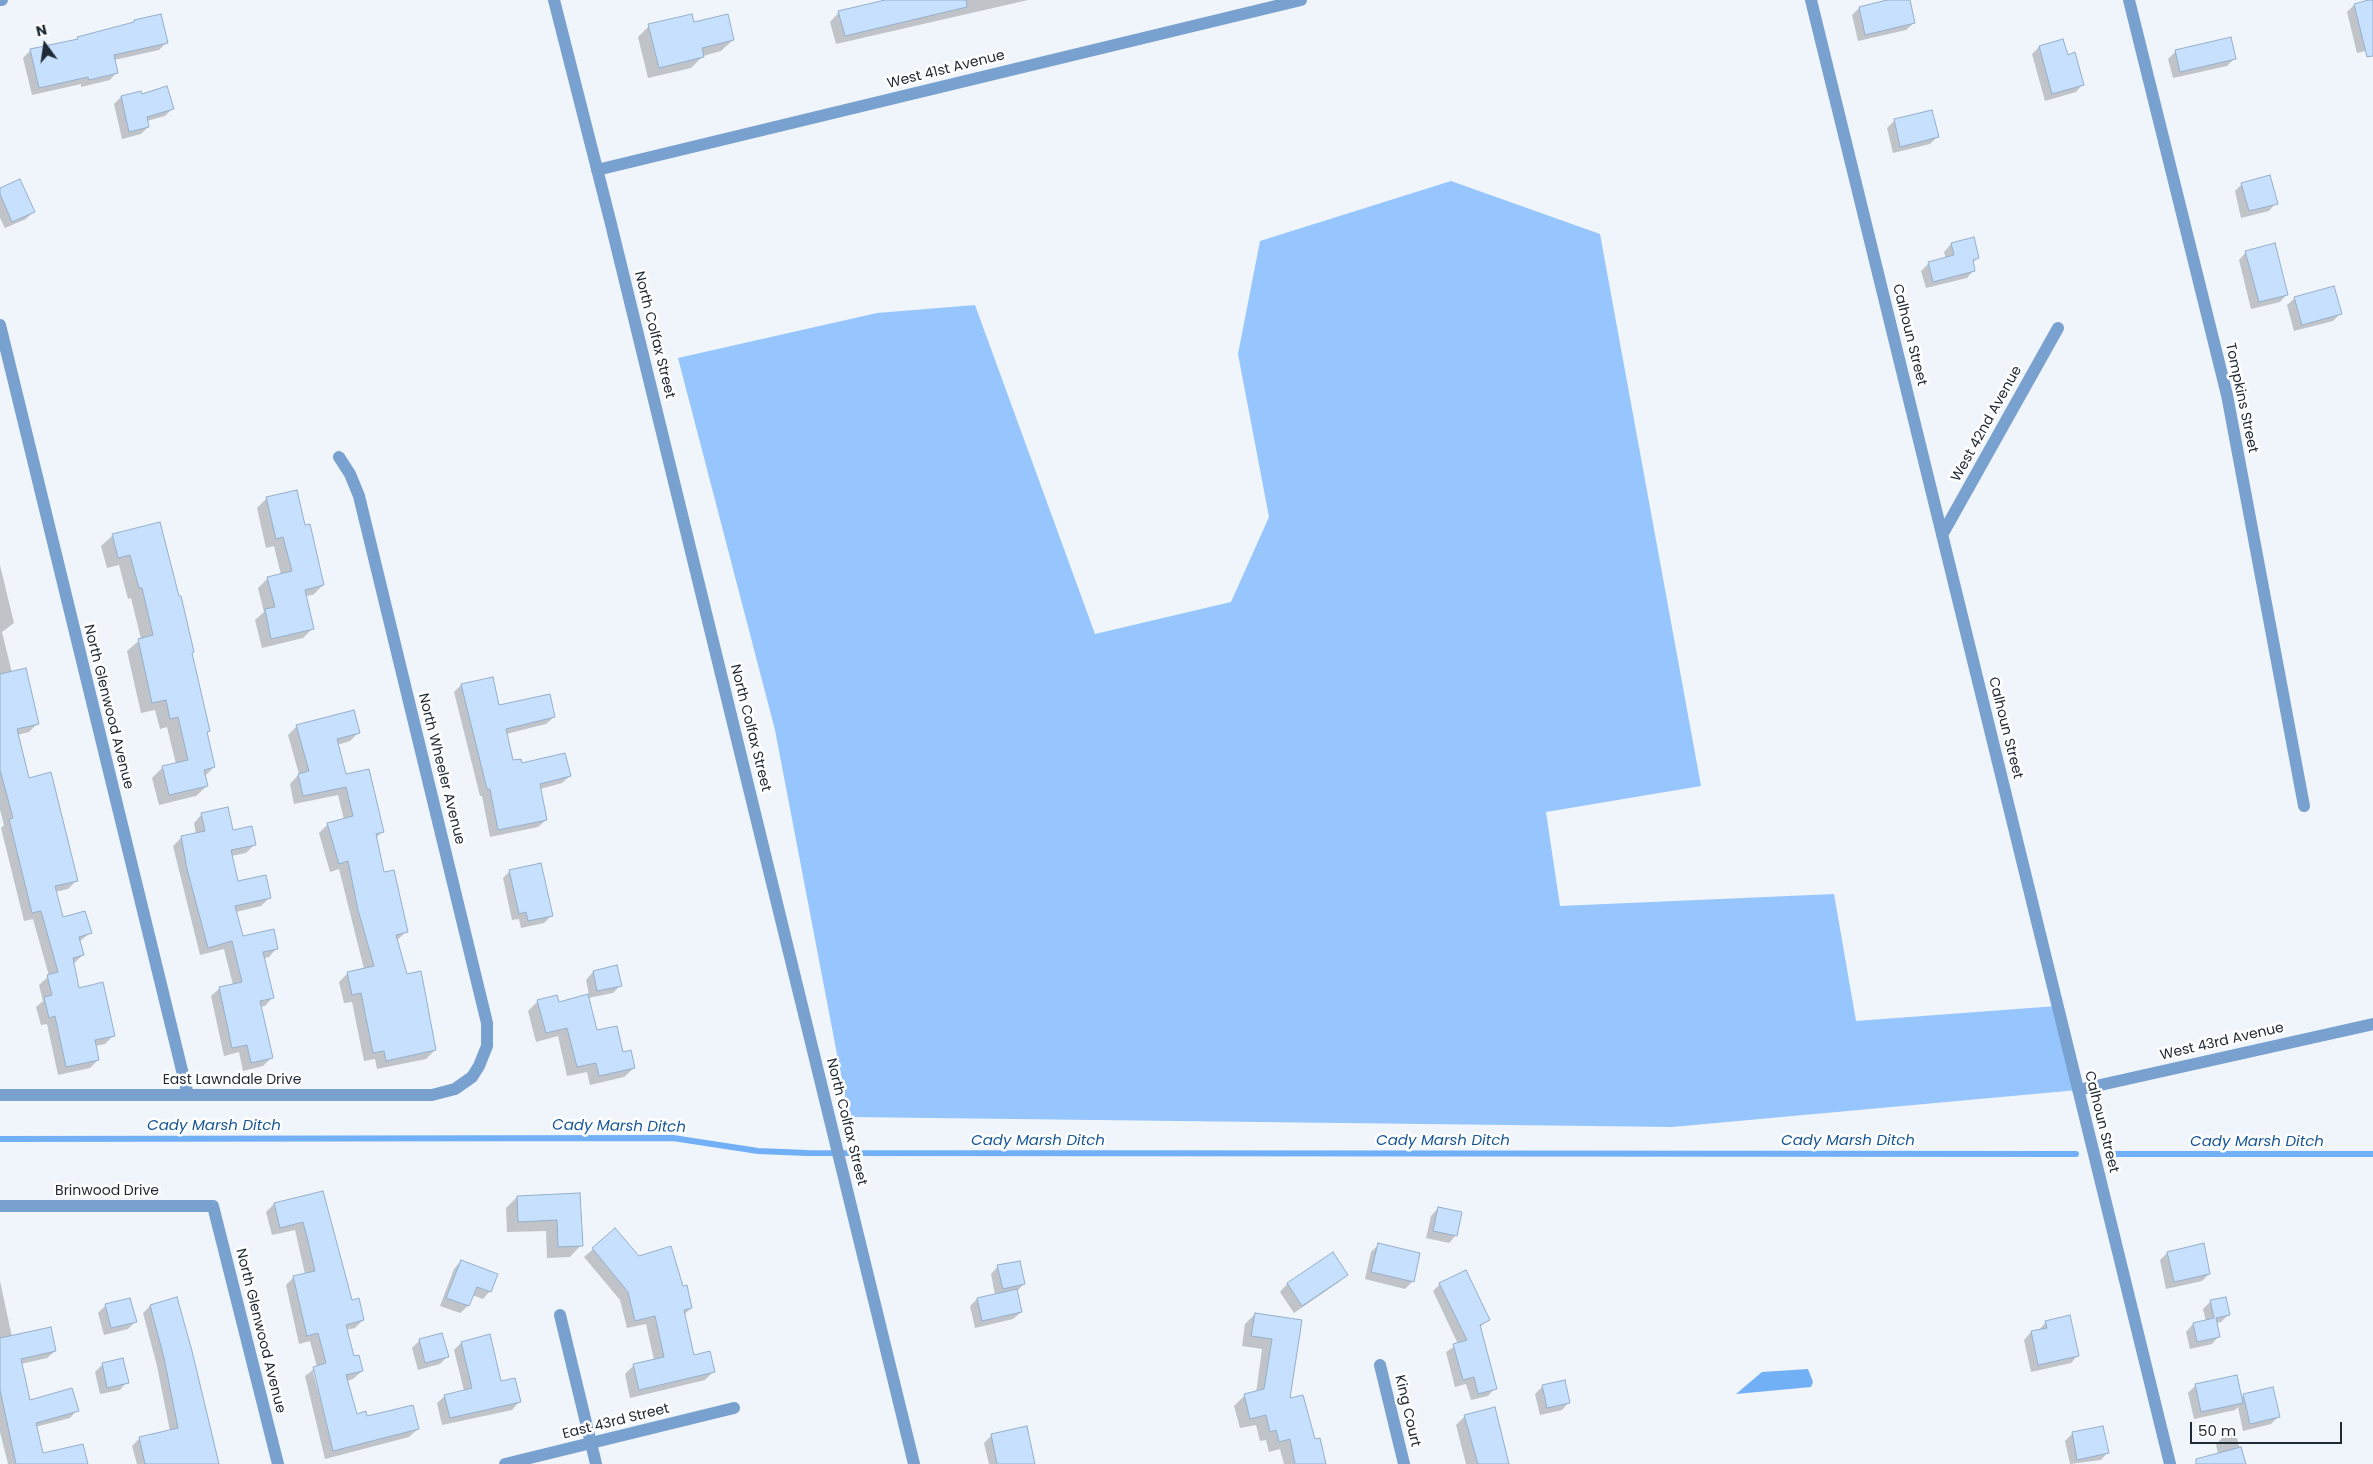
<!DOCTYPE html>
<html>
<head>
<meta charset="utf-8">
<style>
  body { margin:0 }
  #map { position:relative; width:2373px; height:1464px; overflow:hidden; background:#f0f5fb; font-family:Poppins,sans-serif }
  canvas { display:block }
  .north { position:absolute; left:20px; top:20px; width:50px; height:50px; -webkit-text-stroke:4px #fff; paint-order:stroke; rotate:346deg; font-size:14px; font-weight:700; line-height:20px; text-align:center; color:#202a35 }
  .north::after { content:''; display:block; margin:auto; width:18px; height:22px; background:#202a35; clip-path:polygon(50% 0,100% 100%,50% 72%,0 100%) }
  .scale { position:absolute; left:2190px; top:1422px; width:152px; height:22px; box-sizing:border-box; border:2px solid #202a35; border-top:0; padding-left:6px; font-size:15px; line-height:18px; white-space:nowrap; color:#202a35; -webkit-text-stroke:4px #fff; paint-order:stroke }
</style>
</head>
<body>
<div id="map">
<canvas width="2373" height="1464"></canvas>
<div class="north">N</div>
<div class="scale">50 m</div>
</div>
<script>
const ctx = document.querySelector('canvas').getContext('2d');
ctx.lineJoin = 'round';
function fill(path, color) { ctx.fillStyle = color; ctx.fill(path, 'evenodd'); }
const poly = rows => new Path2D(rows.map(r => 'M' + r).join(''));
function strokePath(path, color, width, dash) { ctx.strokeStyle = color; ctx.lineWidth = width; ctx.lineCap = dash ? 'butt' : 'round'; ctx.setLineDash(dash || []); ctx.stroke(path); }
function drawText(font, color, halo, rows, align = 'center') {
  ctx.font = font + ' Poppins,sans-serif'; ctx.lineWidth = 5; ctx.setLineDash([]); ctx.textBaseline = 'middle'; ctx.strokeStyle = halo; ctx.fillStyle = color; for (const [text, x, y, turn = 0] of rows) {
    ctx.save(); ctx.translate(x, y); ctx.rotate((+turn || 0) * Math.PI / 180); ctx.textAlign = isNaN(turn) ? turn : align; if (halo) ctx.strokeText(text, 0, 0); ctx.fillText(text, 0, 0); ctx.restore();
  }
}
fill(poly([
  [1451,181,1600,234,1701,786,1546,812,1560,906,1834,894,1856,1021,2057,1006,2078,1090,1672,1127,849,1117,775,730,678,358,877,313,975,305,1095,634,1231,602,1269,517,1238,354,1260,241]
]), '#96c6fd');
fill(poly([
  [1808,1369,1813,1382,1811,1387,1736,1394,1762,1372]
]), '#71b0f6');
fill(poly([
  [890,0,1028,0,836,44,830,22,839,12],
  [1892,0,1909,0,1914,23,1906,30,1858,41,1852,15,1859,8],
  [2373,0,2373,49,2357,53,2347,12,2354,5],
  [134,21,166,43,159,50,114,60,117,72,110,80,81,87,81,84,32,95,23,58,31,50,76,40,131,24],
  [693,23,733,40,721,51,703,56,691,68,648,78,638,37,649,26],
  [2062,40,2067,56,2083,84,2076,92,2045,101,2032,54,2039,47],
  [2176,51,2234,59,2227,66,2173,78,2168,59],
  [141,95,172,109,165,116,147,121,148,127,141,134,122,139,114,104,121,97],
  [1931,112,1937,137,1930,144,1893,153,1887,128,1894,121],
  [2242,184,2276,203,2269,211,2241,218,2235,191],
  [0,189,33,212,26,219,5,228,0,218],
  [1973,239,1978,258,1972,263,1974,270,1967,278,1926,288,1921,271,1929,263,1946,259,1944,252,1951,244],
  [2246,252,2287,294,2280,302,2251,309,2239,260],
  [2295,298,2340,314,2333,321,2294,331,2287,305],
  [267,498,304,527,323,585,313,595,305,596,313,628,303,638,262,648,255,620,264,612,258,588,268,578,281,575,274,546,266,548,257,508],
  [159,523,209,731,206,734,214,767,205,776,207,786,196,796,159,805,152,778,163,767,176,764,167,727,160,729,155,710,141,713,127,651,141,639,131,598,128,599,119,565,107,568,101,546,112,536],
  [0,565,14,623,2,632,12,673,38,723,29,732,17,735,28,780,77,880,68,889,55,892,62,919,90,933,79,942,83,955,73,964,78,989,114,1035,105,1044,95,1046,98,1060,90,1068,58,1075,47,1024,41,1025,36,1007,43,1001,39,985,49,976,33,919,24,921,1,828,4,825,0,810],
  [461,685,498,707,554,717,546,724,506,734,512,762,570,776,562,783,540,789,546,820,538,827,490,837,482,796,480,796,454,692],
  [297,726,359,732,350,741,337,745,345,776,383,831,375,839,383,873,407,931,396,941,406,976,435,1050,426,1059,377,1069,375,1059,364,1061,352,1002,344,1003,339,982,348,973,364,969,339,869,330,872,319,833,328,824,344,820,338,795,294,804,290,784,299,774,288,735],
  [202,814,255,844,246,853,231,856,237,882,270,897,261,906,236,912,243,938,277,948,269,957,264,958,273,997,265,1006,260,1007,271,1058,263,1066,243,1071,239,1052,224,1056,211,996,220,988,233,985,224,949,200,955,173,846,182,837,196,834,194,823],
  [510,871,552,915,544,923,521,928,519,919,512,920,503,878],
  [616,967,621,985,613,993,588,998,596,1032,622,1053,634,1068,624,1077,590,1085,587,1072,567,1076,558,1036,536,1042,528,1011,538,1001,558,1004,589,995,586,980,593,972],
  [322,1192,351,1301,363,1320,355,1328,346,1330,353,1358,362,1371,353,1379,347,1381,356,1415,418,1429,409,1437,325,1459,305,1376,317,1367,310,1341,299,1344,286,1285,294,1277,305,1274,295,1230,272,1235,266,1212,274,1204],
  [313,1372,315,1372,328,1428],
  [579,1194,581,1245,570,1257,547,1258,546,1231,507,1232,506,1208,517,1197],
  [1438,1208,1456,1235,1449,1243,1426,1238,1431,1216],
  [615,1230,638,1257,691,1308,684,1315,693,1356,713,1372,705,1380,630,1398,625,1374,634,1365,654,1360,646,1324,627,1328,620,1300,584,1257],
  [1378,1245,1413,1281,1405,1289,1365,1279,1371,1252],
  [2203,1245,2209,1274,2202,1281,2166,1289,2160,1260,2167,1253],
  [1332,1254,1346,1275,1339,1282,1294,1313,1280,1292,1287,1284],
  [461,1261,490,1291,483,1299,472,1295,468,1306,460,1313,440,1306,454,1269],
  [998,1266,1024,1284,1016,1292,1021,1312,1013,1319,975,1328,970,1306,977,1299,995,1295,991,1274],
  [0,1281,12,1337,55,1351,47,1358,21,1364,29,1401,77,1410,70,1418,35,1427,42,1455,86,1464,8,1464,0,1432],
  [1440,1284,1488,1320,1479,1328,1495,1388,1488,1396,1471,1400,1466,1384,1455,1387,1446,1352,1458,1344,1433,1291],
  [2211,1301,2229,1314,2221,1322,2216,1323,2219,1336,2212,1344,2190,1349,2186,1332,2193,1324,2206,1321,2203,1309],
  [106,1305,135,1322,128,1329,104,1335,98,1313],
  [150,1306,218,1464,137,1464,132,1446,140,1438,170,1431,157,1366,143,1313],
  [1255,1314,1300,1321,1288,1400,1314,1441,1324,1464,1284,1464,1280,1449,1269,1452,1266,1440,1260,1441,1256,1425,1240,1428,1234,1406,1245,1395,1256,1393,1262,1349,1242,1346,1245,1324],
  [2046,1322,2078,1355,2071,1363,2031,1372,2024,1340,2031,1332,2038,1331],
  [420,1340,447,1357,440,1364,418,1370,412,1348],
  [461,1343,519,1402,512,1410,442,1425,437,1403,445,1396,464,1391,454,1350],
  [102,1365,127,1382,120,1390,100,1394,95,1372],
  [1564,1381,1569,1402,1562,1410,1540,1415,1535,1394,1542,1387],
  [2196,1385,2241,1398,2244,1395,2279,1416,2271,1424,2243,1431,2238,1407,2235,1410,2194,1419,2188,1393],
  [1465,1416,1508,1464,1466,1464,1456,1425],
  [2072,1434,2108,1452,2101,1460,2070,1464,2065,1441],
  [2236,1434,2244,1464,2205,1464,2218,1454,2216,1444,2223,1437],
  [991,1436,1025,1464,989,1464,984,1443]
]), '#0003');
strokePath(poly([
  [0,1139,673,1138,758,1151,807,1153,2076,1154],
  [2110,1154,2373,1154]
]), '#71b0f6', 6);
const building = poly([
  [885,0,966,0,967,7,845,36,838,11,885,0],
  [1887,0,1910,0,1915,23,1865,35,1859,7,1887,0],
  [2368,0,2373,0,2373,56,2367,57,2354,4,2368,0],
  [161,14,168,43,114,55,118,73,89,80,88,77,39,88,30,49,78,39,77,37,134,22,134,20,161,14],
  [692,14,694,22,728,14,734,40,702,48,704,57,659,68,648,24,692,14],
  [2231,37,2236,59,2180,72,2175,50,2231,37],
  [2063,39,2068,55,2075,52,2084,85,2052,94,2039,46,2063,39],
  [167,86,174,109,147,117,149,127,129,132,121,96,141,91,142,94,167,86],
  [1932,110,1939,137,1900,147,1894,119,1932,110],
  [2270,175,2278,204,2249,211,2241,183,2270,175],
  [20,179,35,212,12,222,0,194,0,188,20,179],
  [1974,237,1979,258,1973,260,1975,271,1933,282,1928,262,1954,255,1951,243,1974,237],
  [2275,243,2288,295,2259,302,2245,251,2275,243],
  [2334,286,2342,314,2302,325,2294,297,2334,286],
  [297,490,305,525,310,524,324,585,305,590,314,629,271,639,265,609,275,607,267,577,292,571,283,537,276,539,266,497,297,490],
  [160,522,179,596,181,596,194,652,192,653,210,731,207,732,215,767,204,770,208,786,169,795,162,766,188,760,178,717,170,719,166,700,152,703,138,639,153,635,142,588,139,588,130,555,118,558,112,534,160,522],
  [26,668,39,724,17,729,29,778,51,772,78,881,55,886,63,917,85,911,92,933,79,937,84,955,73,958,79,988,103,982,115,1036,95,1040,99,1060,66,1067,55,1016,49,1018,44,997,52,995,47,975,58,972,41,911,32,913,9,819,13,818,0,770,0,674,26,668],
  [493,677,499,705,550,694,555,717,506,729,513,760,521,759,522,763,565,753,571,776,540,784,547,820,498,830,490,789,487,789,461,684,493,677],
  [354,710,360,733,337,739,346,774,369,769,384,832,376,834,384,872,394,870,408,932,396,935,407,974,421,971,436,1050,386,1061,384,1051,373,1053,361,993,352,995,347,972,374,966,358,910,348,861,339,864,327,823,353,816,346,787,303,796,298,774,309,771,296,725,354,710],
  [228,807,233,830,252,826,256,845,231,850,238,881,266,875,271,898,235,906,243,936,274,929,278,949,263,952,274,998,260,1001,273,1058,251,1063,247,1045,232,1048,219,987,242,982,232,941,208,948,187,869,181,836,205,831,201,813,228,807],
  [541,863,553,916,528,921,526,912,519,914,509,870,541,863],
  [617,965,622,986,597,991,593,971,617,965],
  [588,994,597,1030,617,1026,623,1052,631,1050,635,1068,599,1076,596,1063,577,1067,567,1028,546,1033,537,1000,557,995,559,1002,588,994],
  [323,1191,352,1300,359,1298,364,1320,346,1325,354,1356,359,1355,363,1371,346,1375,357,1414,366,1411,367,1416,413,1405,419,1429,333,1451,313,1367,326,1363,318,1333,307,1336,293,1276,315,1271,308,1241,303,1222,280,1228,274,1203,323,1191],
  [580,1193,583,1246,558,1247,557,1220,518,1222,517,1196,580,1193],
  [1438,1207,1462,1212,1457,1236,1433,1231,1438,1207],
  [615,1228,639,1256,671,1246,683,1286,687,1285,692,1308,684,1310,694,1355,710,1351,715,1372,639,1390,633,1364,664,1357,655,1316,635,1321,628,1292,592,1248,615,1228],
  [1378,1243,1420,1253,1414,1282,1371,1272,1378,1243],
  [2204,1243,2210,1274,2174,1282,2167,1252,2204,1243],
  [1333,1252,1348,1275,1302,1306,1287,1283,1333,1252],
  [461,1260,498,1274,491,1292,477,1287,469,1306,446,1298,461,1260],
  [1020,1261,1025,1284,1003,1289,997,1265,1020,1261],
  [1466,1270,1490,1320,1480,1325,1497,1389,1478,1394,1474,1377,1463,1380,1453,1344,1467,1340,1439,1283,1466,1270],
  [1017,1289,1022,1312,982,1321,977,1298,1017,1289],
  [177,1297,192,1351,219,1464,145,1464,139,1437,178,1428,164,1358,150,1305,177,1297],
  [2226,1297,2230,1315,2216,1318,2220,1337,2197,1342,2193,1323,2214,1318,2210,1300,2226,1297],
  [130,1298,137,1322,111,1328,105,1304,130,1298],
  [1255,1313,1302,1320,1290,1398,1303,1395,1315,1439,1320,1438,1326,1464,1295,1464,1290,1439,1279,1442,1276,1430,1270,1432,1266,1415,1250,1419,1244,1394,1264,1389,1272,1339,1251,1336,1255,1313],
  [2070,1315,2079,1356,2038,1365,2031,1331,2047,1328,2045,1321,2070,1315],
  [51,1327,56,1351,21,1359,30,1400,72,1388,79,1411,36,1423,43,1453,83,1444,88,1464,16,1464,0,1390,0,1338,51,1327],
  [442,1333,449,1357,425,1363,419,1339,442,1333],
  [490,1334,501,1381,515,1378,521,1402,450,1418,444,1395,472,1388,461,1342,490,1334],
  [123,1358,129,1383,107,1388,102,1363,123,1358],
  [2237,1375,2243,1403,2201,1412,2195,1384,2237,1375],
  [1565,1380,1570,1403,1547,1408,1542,1385,1565,1380],
  [2273,1387,2280,1417,2250,1424,2243,1394,2273,1387],
  [1495,1407,1509,1464,1478,1464,1464,1415,1495,1407],
  [1027,1426,1035,1464,997,1464,991,1434,1027,1426],
  [2103,1426,2109,1453,2077,1460,2072,1432,2103,1426],
  [2241,1447,2246,1464,2196,1464,2196,1459,2241,1447]
]);
fill(building, '#c7e0fd');
strokePath(building, '#95aeca', 1);
strokePath(poly([
  [0,0,2,0],
  [554,0,610,220,914,1464],
  [1811,0,2170,1464],
  [2129,0,2227,395,2304,806],
  [597,170,1301,0],
  [0,325,188,1095],
  [1942,535,2058,328],
  [2078,1090,2373,1024],
  [0,1095,432,1095,455,1089,472,1077,479,1066,487,1046,487,1023,359,496,350,474,339,457],
  [0,1206,213,1206,278,1464],
  [560,1315,596,1464],
  [1380,1365,1404,1464],
  [505,1464,734,1408]
]), '#79a1d0', 12);
drawText('14px', '#202a35', '#fff', [
  ["West 41st Avenue",946,70,-14],
  ["North Colfax Street",654,335,76],
  ["Calhoun Street",1909,335,76],
  ["Tompkins Street",2241,398,78],
  ["West 42nd Avenue",1987,424,-61],
  ["North Glenwood Avenue",108,707,76],
  ["North Colfax Street",750,728,76],
  ["Calhoun Street",2005,728,76],
  ["North Wheeler Avenue",441,769,76],
  ["West 43rd Avenue",2222,1042,-13],
  ["East Lawndale Drive",232,1080],
  ["North Colfax Street",846,1122,76],
  ["Calhoun Street",2101,1122,76],
  ["Brinwood Drive",107,1191],
  ["North Glenwood Avenue",260,1331,76],
  ["King Court",1407,1411,77],
  ["East 43rd Street",616,1422,-14]
]);
drawText('italic 15px', '#175797', '#fff', [
  ["Cady Marsh Ditch",214,1126],
  ["Cady Marsh Ditch",619,1127,1],
  ["Cady Marsh Ditch",1038,1141],
  ["Cady Marsh Ditch",1443,1141],
  ["Cady Marsh Ditch",1848,1141],
  ["Cady Marsh Ditch",2257,1142]
]);
</script>
</body>
</html>
